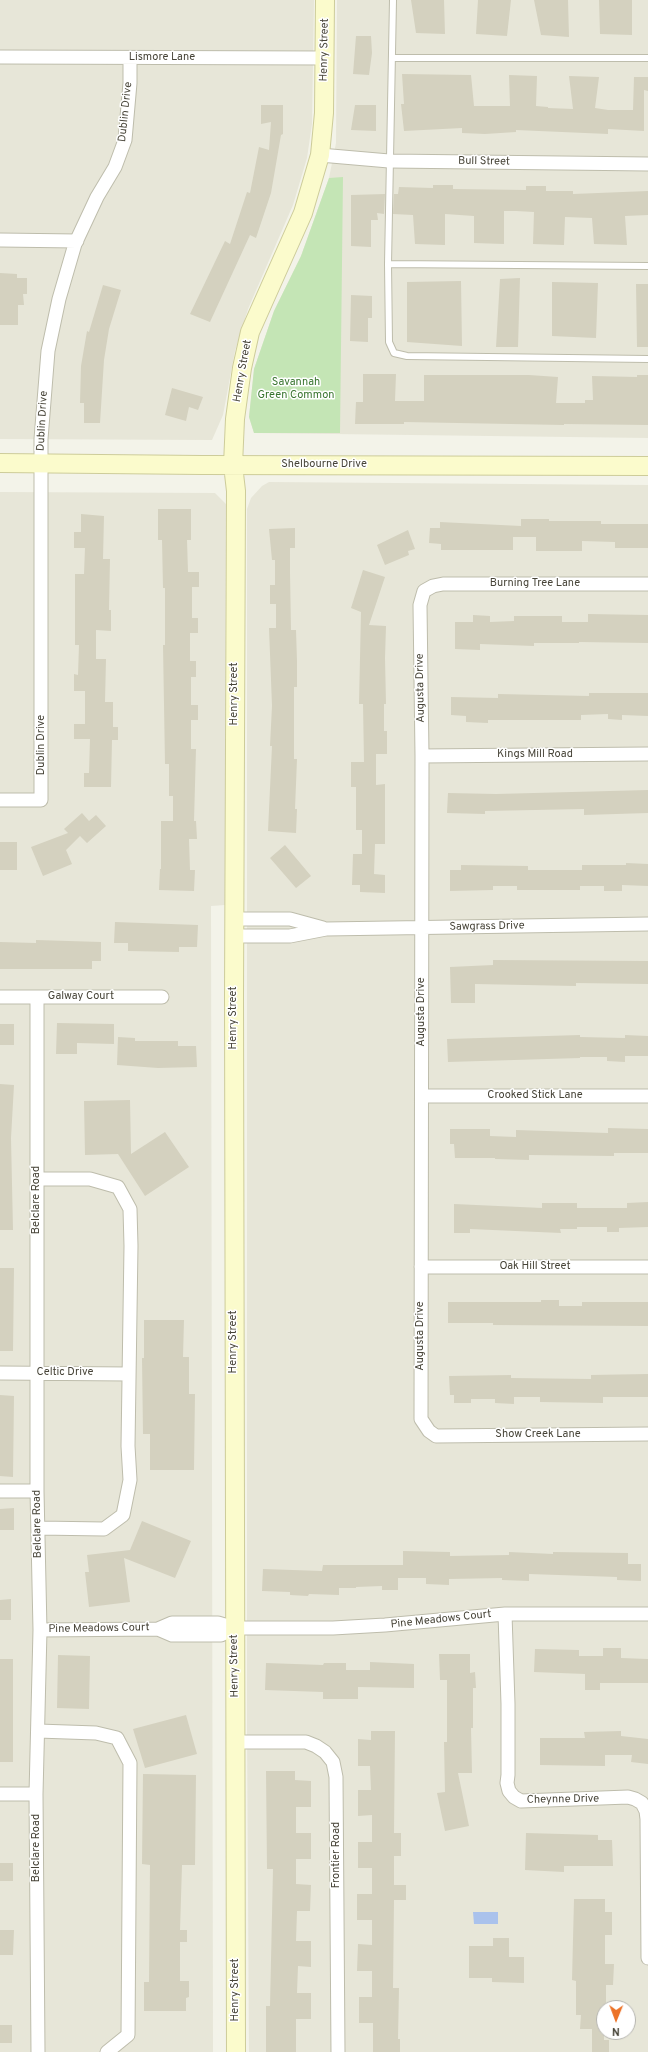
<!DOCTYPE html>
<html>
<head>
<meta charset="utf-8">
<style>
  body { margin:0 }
  #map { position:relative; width:648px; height:2052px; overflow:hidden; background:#f3f3e9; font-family:Overpass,sans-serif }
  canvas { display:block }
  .north { position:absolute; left:596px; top:2000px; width:40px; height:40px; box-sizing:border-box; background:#fff; border:1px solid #b5b4af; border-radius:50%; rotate:181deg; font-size:11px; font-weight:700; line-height:16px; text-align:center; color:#474438 }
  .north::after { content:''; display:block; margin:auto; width:14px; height:18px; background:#ec7328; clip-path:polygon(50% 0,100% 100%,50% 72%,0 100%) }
</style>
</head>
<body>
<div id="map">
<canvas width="648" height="2052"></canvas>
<div class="north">N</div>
</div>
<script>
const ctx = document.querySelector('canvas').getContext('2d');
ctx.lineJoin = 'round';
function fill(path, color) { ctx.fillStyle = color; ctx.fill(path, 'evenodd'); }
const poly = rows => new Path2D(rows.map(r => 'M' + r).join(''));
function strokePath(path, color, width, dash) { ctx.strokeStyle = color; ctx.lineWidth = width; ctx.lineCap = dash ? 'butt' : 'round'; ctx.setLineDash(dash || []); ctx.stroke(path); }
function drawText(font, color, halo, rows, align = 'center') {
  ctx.font = font + ' Overpass,sans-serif'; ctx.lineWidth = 3; ctx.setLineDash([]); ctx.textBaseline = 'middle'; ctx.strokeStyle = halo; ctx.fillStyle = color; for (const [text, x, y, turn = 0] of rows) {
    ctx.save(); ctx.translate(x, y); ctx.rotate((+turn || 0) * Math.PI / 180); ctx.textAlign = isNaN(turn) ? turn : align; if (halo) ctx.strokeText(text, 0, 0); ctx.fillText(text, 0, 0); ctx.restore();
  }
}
fill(poly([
  [0,0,314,0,312,124,307,158,293,205,248,309,235,351,223,415,212,440,0,439],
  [337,0,648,0,648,438,254,433,249,417,254,369,274,311,301,256,329,178,336,143],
  [269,482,648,485,648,2052,249,2052,247,1729,247,509,251,498,262,486],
  [604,2008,628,2008,628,2032,604,2032],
  [0,492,215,493,226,504,225,905,211,906,213,2052,0,2052]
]), '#e7e6d8');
fill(poly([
  [343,177,340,433,254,433,249,417,254,369,274,311,301,256,329,178]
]), '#c4e5b5');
fill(poly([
  [473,1912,498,1912,498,1924,474,1924]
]), '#aac2ec');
fill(poly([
  [411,0,444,0,445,34,416,33],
  [478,0,511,0,507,36,476,34],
  [534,0,568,0,569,37,541,35],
  [599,0,632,0,632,35,600,34],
  [356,36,371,36,372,53,369,75,353,74],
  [402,74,471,75,474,106,510,106,509,75,537,76,536,106,548,107,548,108,573,109,569,76,599,77,595,108,608,110,633,110,634,77,648,77,648,91,644,90,644,131,608,129,608,134,516,130,516,132,485,134,462,133,462,128,404,131,401,104,404,104],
  [261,105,283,105,283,134,281,135,271,193,256,238,250,235,210,322,190,314,225,241,230,244,247,192,250,193,259,147,269,150,271,122,261,124],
  [355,105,376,105,376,131,351,130],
  [433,185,453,185,453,189,526,190,526,186,546,186,546,191,573,191,573,194,648,191,648,215,625,216,627,245,594,244,592,218,565,217,564,245,533,244,534,212,516,211,504,211,504,244,474,243,474,216,445,214,445,245,415,244,413,215,393,214,394,194,398,194,399,187,433,188],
  [385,194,384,214,377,213,378,220,371,220,371,247,351,246,351,195],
  [0,273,17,274,17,278,27,278,27,294,23,294,24,305,18,305,18,325,0,325],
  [520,278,518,347,496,347,500,279],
  [461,281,462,346,407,342,407,282],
  [552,282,598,283,596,338,552,336],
  [636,284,648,284,648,347,637,347],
  [103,285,121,290,109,329,104,360,100,423,84,423,84,403,80,403,81,366,87,331,89,332],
  [351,295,372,296,372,318,368,318,368,342,350,341],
  [363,374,396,374,395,401,424,401,424,375,529,375,558,377,556,403,585,403,585,400,593,400,592,376,637,377,637,375,648,375,648,425,564,424,564,425,404,422,404,424,355,424,356,402,363,402],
  [172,388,203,397,198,410,189,407,186,421,165,415],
  [158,509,191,509,191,540,187,540,188,572,199,572,199,587,192,587,192,618,198,618,198,633,190,633,190,661,196,661,196,677,191,677,191,705,198,705,198,720,191,720,191,749,196,749,194,821,196,821,197,839,189,839,190,870,195,870,194,891,159,890,160,869,161,869,161,821,173,821,173,796,169,796,169,764,165,764,163,645,165,645,165,588,163,588,162,540,158,540],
  [81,514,104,516,103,559,110,559,109,610,111,610,111,631,96,630,96,659,106,659,105,702,113,702,113,727,118,727,118,740,112,740,111,787,84,787,84,773,89,773,90,739,74,739,74,724,85,724,85,691,74,691,74,674,78,675,79,645,75,645,75,574,84,574,85,548,74,548,74,532,81,532],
  [521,519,549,519,549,521,601,521,601,524,648,524,648,548,615,548,615,542,582,541,582,551,536,551,536,537,513,537,513,550,441,550,441,544,429,543,430,528,440,528,440,522,521,526],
  [295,528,295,548,290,548,290,573,291,630,296,630,297,661,297,687,294,687,294,759,297,759,295,809,297,809,296,833,268,831,272,746,270,746,272,706,269,628,276,628,276,604,270,604,270,585,275,585,275,560,272,560,269,529],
  [408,530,415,549,408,551,409,555,385,565,377,545],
  [363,570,385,577,369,625,386,626,385,658,386,704,384,704,384,731,387,731,387,754,376,754,376,785,385,784,385,844,375,844,374,874,385,875,385,893,360,892,360,885,352,885,353,854,362,854,362,830,356,830,356,787,351,787,351,762,364,762,363,704,359,704,361,612,351,608],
  [588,614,648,615,648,643,579,642,579,643,534,643,534,646,480,644,480,650,455,649,455,622,473,622,473,615,490,616,490,622,514,621,514,616,562,616,562,622,588,622],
  [589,693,648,693,648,716,622,715,622,720,608,719,608,714,581,715,581,720,488,720,488,723,466,722,466,716,451,715,451,697,498,698,498,694,589,696],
  [648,790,648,813,584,815,584,809,485,811,485,814,447,813,448,793,496,794],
  [82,813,89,821,96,815,106,826,87,843,80,836,66,850,72,864,43,876,31,847,68,833,64,829],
  [0,842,17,842,17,870,0,870],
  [285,845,311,876,296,888,270,858],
  [626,863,648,864,648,886,622,885,622,891,604,891,604,886,580,886,580,890,517,890,517,886,493,886,493,890,450,891,450,870,461,870,461,865,528,866,528,870,582,870,582,865,626,865],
  [115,922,198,925,197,947,179,947,179,952,128,951,128,943,114,943],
  [36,940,101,942,101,961,92,961,92,969,0,969,0,942,36,943],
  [493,960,648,961,648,984,576,983,576,986,475,984,475,1003,451,1003,450,967,493,965],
  [57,1023,114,1024,114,1044,77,1043,77,1054,56,1054],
  [0,1024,14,1024,14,1045,0,1045],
  [580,1035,580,1037,625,1038,625,1035,648,1036,648,1056,625,1056,625,1062,607,1061,607,1057,580,1057,580,1058,448,1062,447,1039],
  [118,1037,135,1038,135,1041,178,1041,178,1046,196,1046,197,1067,158,1068,117,1065],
  [0,1084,14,1085,11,1138,13,1230,0,1230],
  [130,1100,131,1154,165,1132,189,1167,145,1196,118,1154,85,1155,84,1101],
  [608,1128,648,1129,648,1153,614,1153,614,1156,529,1155,529,1160,495,1159,495,1158,455,1158,454,1144,450,1144,450,1129,490,1129,490,1136,516,1137,516,1130,608,1133],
  [648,1202,648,1227,619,1228,619,1232,607,1232,607,1227,577,1227,577,1229,560,1229,561,1233,470,1229,470,1233,454,1233,454,1204,542,1208,542,1203,577,1203,577,1208,627,1208,627,1203],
  [0,1268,14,1268,13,1351,0,1351],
  [541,1300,559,1300,559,1306,582,1306,582,1302,648,1302,648,1326,493,1325,493,1323,448,1323,448,1302,541,1302],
  [144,1320,184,1320,183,1357,189,1357,189,1394,195,1394,194,1470,150,1470,150,1434,143,1434,142,1358,144,1358],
  [648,1374,648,1397,603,1397,603,1403,540,1402,540,1397,514,1397,514,1404,495,1403,495,1399,471,1399,471,1403,454,1403,454,1395,450,1395,449,1376,511,1375,511,1378,591,1379,591,1375],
  [0,1395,14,1396,13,1477,0,1476],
  [14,1508,14,1530,0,1530,0,1509],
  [142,1521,191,1541,175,1578,124,1558,130,1602,89,1607,85,1572,89,1572,87,1555,130,1550],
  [403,1551,450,1552,450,1556,509,1555,509,1552,553,1554,553,1552,628,1553,628,1564,641,1564,641,1581,617,1580,617,1577,529,1574,529,1581,502,1580,502,1578,449,1579,449,1585,426,1584,426,1578,398,1578,398,1590,382,1590,382,1586,356,1587,356,1588,339,1588,339,1595,309,1594,308,1596,290,1595,290,1592,262,1591,263,1569,322,1571,323,1565,403,1565],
  [11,1599,11,1620,0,1620,0,1600],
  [603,1648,621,1648,621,1658,648,1659,648,1683,600,1683,600,1690,585,1690,585,1674,534,1672,535,1649,579,1650,579,1656,603,1656],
  [439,1654,470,1654,470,1673,475,1672,476,1688,473,1688,473,1728,471,1728,472,1773,458,1773,469,1826,445,1831,437,1793,445,1792,444,1742,447,1742,447,1680,440,1680],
  [58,1655,90,1656,89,1709,57,1708],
  [0,1659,13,1659,13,1762,0,1762],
  [370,1662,414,1664,414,1688,358,1687,358,1699,323,1699,323,1692,265,1690,266,1663,323,1665,324,1663,346,1663,346,1670,370,1670],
  [186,1715,197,1754,145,1768,133,1729],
  [371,1731,395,1731,394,1833,401,1833,401,1856,394,1856,394,1885,406,1885,406,1900,394,1900,393,1988,399,1988,398,2039,400,2039,400,2052,373,2052,373,2023,359,2023,359,1997,372,1997,372,1971,357,1971,358,1944,372,1945,372,1920,357,1920,357,1894,372,1894,372,1868,358,1868,358,1842,372,1842,372,1815,358,1816,358,1790,371,1790,370,1766,358,1766,358,1739,371,1740],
  [621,1731,621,1736,648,1739,648,1764,631,1762,632,1755,605,1755,605,1766,540,1765,540,1738,585,1738,584,1732],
  [266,1771,295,1771,295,1780,311,1781,311,1807,296,1807,296,1833,311,1833,311,1859,296,1859,296,1884,311,1885,310,1911,297,1911,296,1941,311,1941,311,1967,298,1966,297,1993,311,1993,311,2019,296,2019,296,2052,266,2052,266,2006,270,2006,273,1869,267,1869],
  [143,1774,196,1775,195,1865,182,1865,180,1930,187,1930,187,1942,180,1942,180,1981,189,1981,189,1997,186,1998,186,2011,144,2011,144,1982,149,1982,150,1865,142,1864],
  [526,1833,598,1835,598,1840,612,1840,613,1866,564,1866,564,1872,525,1870],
  [0,1863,13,1863,13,1881,0,1881],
  [574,1899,605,1899,605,1912,612,1912,612,1935,605,1935,605,1964,614,1964,613,1985,606,1985,606,2008,604,2008,604,2040,609,2040,609,2052,592,2052,592,2029,580,2029,581,2015,576,2015,576,1981,572,1980],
  [0,1930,14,1930,13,1955,0,1955],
  [493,1938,509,1938,509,1957,524,1957,524,1983,492,1982,492,1978,469,1978,469,1946,493,1946],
  [0,2025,12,2025,12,2043,0,2043]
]), '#d4d1bf');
const lane = poly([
  [393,0,388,264,389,342,394,353,407,356,648,359],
  [393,58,648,58],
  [388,264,648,266]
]);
const street = poly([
  [0,57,325,58],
  [320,155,389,161,648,164],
  [0,240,77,241],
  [648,584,443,584,433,586,424,591,420,605,422,756,421,1419,429,1431,436,1436,648,1434],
  [422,756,648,754],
  [0,800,41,800,41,439,48,351,59,299,75,244,97,197,115,167,125,140,130,83,130,58],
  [234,919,290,919,323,928],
  [234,936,290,936,326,929,648,924],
  [0,997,162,997],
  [37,997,37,1491,40,1630,36,1794,38,2052],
  [422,1096,648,1096],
  [37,1179,90,1179,118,1187,130,1209,131,1246,128,1446,130,1480,123,1515,104,1529,39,1528],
  [421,1267,648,1267],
  [0,1373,129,1374],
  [0,1491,37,1491],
  [505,1614,508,1704,508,1775,507,1783,509,1791,514,1797,521,1801,628,1797,635,1799,642,1803,646,1811,647,1819,648,1958],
  [158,1629,172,1635,221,1635,235,1628],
  [40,1630,158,1629,172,1623,218,1623,235,1628,333,1628,385,1625,505,1614,648,1614],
  [38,1731,96,1733,117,1738,130,1763,128,2035,107,2052],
  [236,1742,306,1742,316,1746,325,1752,333,1762,336,1777,338,2052],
  [0,1794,36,1794]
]);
const secondary = poly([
  [0,463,202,465,648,466],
  [236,2052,234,996,236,491,233,465,235,419,242,368,250,332,303,213,320,155,324,113,325,0]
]);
strokePath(lane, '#bebdac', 8);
strokePath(street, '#bebdac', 15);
strokePath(secondary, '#cdcc9a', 20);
strokePath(lane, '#fff', 6);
strokePath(street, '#fff', 13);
strokePath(secondary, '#fbfbcc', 18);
drawText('11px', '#474438', '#fff', [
  ["Henry Street",325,50,-89],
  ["Lismore Lane",162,58],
  ["Dublin Drive",126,112,-84],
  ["Bull Street",484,162,1],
  ["Henry Street",243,371,-80],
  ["Dublin Drive",43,421,-87],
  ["Shelbourne Drive",324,465],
  ["Burning Tree Lane",535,584],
  ["Augusta Drive",421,688,-91],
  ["Henry Street",235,694,-90],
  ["Dublin Drive",42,745,-90],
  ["Kings Mill Road",535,755],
  ["Sawgrass Drive",487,927,-1],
  ["Galway Court",81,997],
  ["Augusta Drive",422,1012,-90],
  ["Henry Street",234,1018,-90],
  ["Crooked Stick Lane",535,1096],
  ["Belclare Road",37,1200,-90],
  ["Oak Hill Street",535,1267],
  ["Augusta Drive",421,1336,-90],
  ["Henry Street",234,1342,-90],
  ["Celtic Drive",65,1373],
  ["Show Creek Lane",538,1435],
  ["Belclare Road",38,1524,-91],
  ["Pine Meadows Court",441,1620,-6],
  ["Pine Meadows Court",99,1629,-1],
  ["Henry Street",235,1666,-91],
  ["Cheynne Drive",563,1800,-1],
  ["Belclare Road",37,1848,-90],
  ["Frontier Road",337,1855,-90],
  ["Henry Street",236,1990,-90]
]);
drawText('11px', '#39752f', '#fff', [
  ["Savannah",296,383],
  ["Green Common",296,396]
]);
</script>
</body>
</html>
